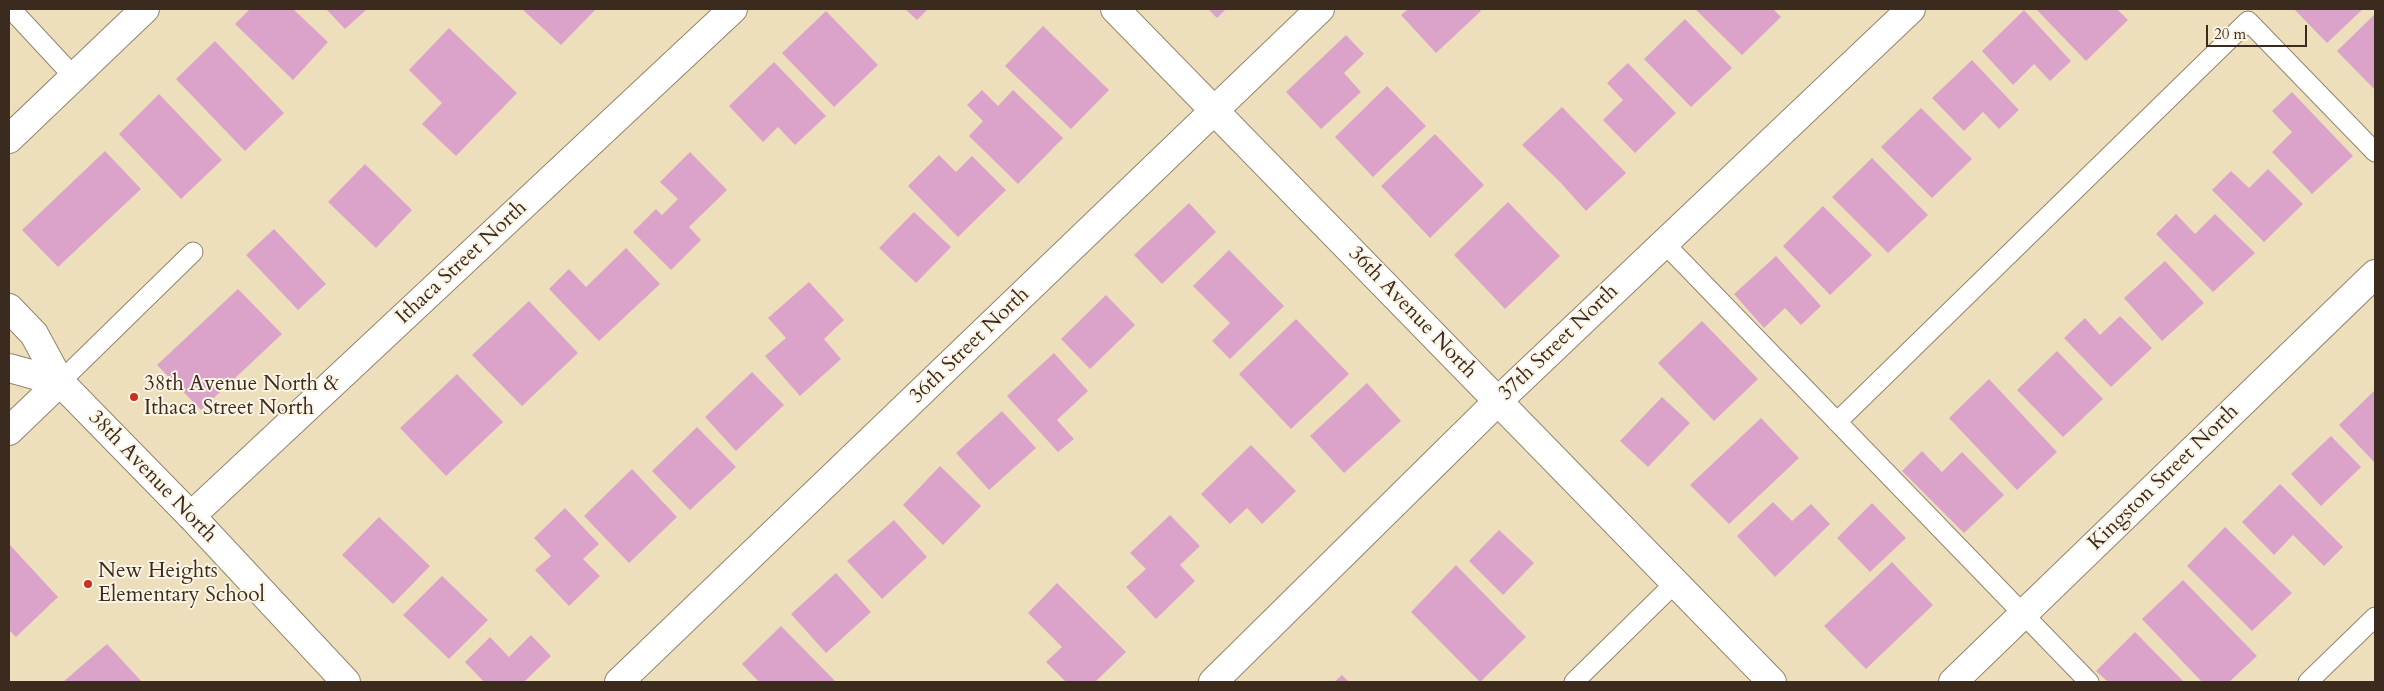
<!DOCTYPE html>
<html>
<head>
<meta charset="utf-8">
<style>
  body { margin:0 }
  #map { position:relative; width:2384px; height:691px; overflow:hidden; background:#eddfbc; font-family:Cardo,serif }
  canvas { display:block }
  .frame { position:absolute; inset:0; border:10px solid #3b2a1e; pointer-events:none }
  .scale { position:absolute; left:2206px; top:25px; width:101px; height:22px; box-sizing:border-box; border:2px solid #3b2a1e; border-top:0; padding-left:6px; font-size:15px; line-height:18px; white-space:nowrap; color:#3b2a1e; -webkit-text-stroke:4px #fcf5e5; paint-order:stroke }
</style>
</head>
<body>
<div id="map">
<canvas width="2384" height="691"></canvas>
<div class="frame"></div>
<div class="scale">20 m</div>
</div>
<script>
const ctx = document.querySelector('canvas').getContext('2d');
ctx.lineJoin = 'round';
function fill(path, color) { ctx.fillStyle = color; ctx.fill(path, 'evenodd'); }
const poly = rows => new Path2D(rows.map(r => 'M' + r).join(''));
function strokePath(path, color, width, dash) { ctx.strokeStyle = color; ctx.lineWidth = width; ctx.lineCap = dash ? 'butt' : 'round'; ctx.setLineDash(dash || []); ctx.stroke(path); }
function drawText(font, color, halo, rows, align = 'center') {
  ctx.font = font + ' Cardo,serif'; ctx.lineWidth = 4; ctx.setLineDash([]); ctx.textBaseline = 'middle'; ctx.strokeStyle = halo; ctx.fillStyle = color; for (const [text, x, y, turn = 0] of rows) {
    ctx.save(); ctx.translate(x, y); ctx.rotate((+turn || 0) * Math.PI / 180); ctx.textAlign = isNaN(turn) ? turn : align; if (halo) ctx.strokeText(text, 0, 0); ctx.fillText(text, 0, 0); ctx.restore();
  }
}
fill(poly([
  [250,9,293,9,328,42,293,80,235,24],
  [326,9,367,9,345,29],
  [522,9,596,9,561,45],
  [905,9,928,9,917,20],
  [1208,9,1226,9,1217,18],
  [1408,9,1479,9,1481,11,1436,53,1401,15],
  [1695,9,1773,9,1781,17,1742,55],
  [2036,9,2117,9,2128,20,2086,61],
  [2294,9,2363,9,2327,43],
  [2024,10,2071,61,2050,81,2034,64,2013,85,1982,51],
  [826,11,878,65,834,107,782,53],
  [2375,14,2375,90,2337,51],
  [1685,19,1732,68,1691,107,1644,59],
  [1043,26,1109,90,1071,129,1005,66],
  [449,28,517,93,456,156,422,124,442,103,409,70],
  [1346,35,1364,54,1344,73,1361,92,1321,129,1286,92],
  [215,41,284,113,245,151,176,79],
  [1972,60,2019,110,1999,129,1983,112,1964,131,1932,98],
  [774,62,826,116,795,145,778,127,763,142,729,106],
  [1628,63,1676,113,1635,153,1603,120,1623,100,1607,83],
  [1387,86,1426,126,1373,177,1335,137],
  [982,90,998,106,1013,90,1063,138,1018,184,969,136,983,121,967,105],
  [2292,92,2353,156,2312,194,2272,152,2292,132,2272,111],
  [159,94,222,160,181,199,119,134],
  [1562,107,1626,173,1586,211,1560,182,1522,145],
  [1921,108,1972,159,1932,198,1881,147],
  [1435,134,1484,185,1430,238,1381,186],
  [105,151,141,189,58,267,22,230],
  [690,152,727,190,689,227,701,240,671,270,633,232,656,209,662,215,678,199,660,182],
  [939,155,956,172,972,156,1006,190,958,237,908,186],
  [1872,158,1928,215,1888,253,1832,197],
  [365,164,412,210,376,248,328,202],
  [2268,169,2303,204,2264,242,2212,190,2231,171,2249,188],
  [1508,202,1560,256,1505,309,1454,255],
  [1189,203,1216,232,1162,284,1134,255],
  [1823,206,1872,255,1830,295,1783,246],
  [914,212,951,247,916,283,879,248],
  [2176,214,2195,234,2215,214,2255,253,2213,292,2156,234],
  [274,229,326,284,298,310,246,255],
  [626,248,660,284,599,341,549,289,569,269,586,287],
  [1229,250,1284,306,1230,359,1212,341,1230,323,1193,286],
  [1776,256,1821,306,1801,325,1785,308,1764,328,1734,294],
  [2165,261,2204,303,2162,341,2124,298],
  [809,282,844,320,824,339,841,359,800,396,765,356,786,338,768,318],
  [238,289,282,334,201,410,157,365],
  [1106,295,1135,325,1090,369,1061,339],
  [529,301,578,353,522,406,472,355],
  [2120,316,2152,348,2111,387,2064,338,2085,318,2100,335],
  [1296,319,1349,374,1291,429,1239,374],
  [1702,321,1758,379,1714,421,1658,363],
  [2057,351,2103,399,2063,437,2017,390],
  [1054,353,1088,391,1057,420,1074,439,1058,452,1007,396],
  [752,372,784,405,736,451,705,417],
  [457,374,503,422,446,476,400,428],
  [1989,379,2057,452,2017,490,1949,418],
  [1367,383,1401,421,1344,473,1310,436],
  [2375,390,2375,463,2339,425],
  [1662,397,1690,423,1648,467,1620,441],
  [1002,411,1036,448,989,490,956,453],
  [1761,418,1799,458,1729,524,1690,485],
  [697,427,736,467,690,510,652,471],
  [2331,436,2361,467,2321,506,2291,474],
  [1251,445,1296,491,1262,524,1247,508,1230,524,1201,494],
  [1922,451,1942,472,1962,452,2004,495,1964,533,1902,471],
  [940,466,981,506,943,545,903,505],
  [632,469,677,517,629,563,584,516],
  [2280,484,2343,547,2324,566,2293,535,2274,555,2242,522],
  [1773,502,1792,521,1811,504,1830,524,1775,577,1737,536],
  [1872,503,1906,538,1870,572,1837,538],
  [565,508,599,544,583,559,600,576,569,606,535,570,551,556,534,538],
  [1170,515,1200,546,1180,565,1195,581,1156,619,1126,587,1146,569,1130,553],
  [379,517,430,566,393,604,342,555],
  [894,520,927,557,882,599,847,561],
  [2225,527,2292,593,2252,631,2187,566],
  [1499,530,1534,563,1503,595,1469,561],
  [9,544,58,597,16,637,9,630],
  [1892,562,1933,605,1866,669,1824,626],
  [1456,565,1526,637,1480,682,1411,612],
  [836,573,871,612,826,653,791,614],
  [442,576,488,620,449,659,403,615],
  [2183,580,2257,656,2229,682,2202,682,2142,619],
  [1057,583,1126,652,1095,682,1066,682,1046,662,1062,647,1028,613],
  [781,626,836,682,759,682,742,664],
  [2135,632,2184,682,2108,682,2096,671],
  [531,635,551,656,524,682,484,682,465,662,490,637,509,657],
  [107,644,142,682,63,682],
  [1342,675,1349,682,1334,682]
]), '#dca3ca');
const lane = poly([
  [11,9,74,77],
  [1664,243,2089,682],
  [60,382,193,252],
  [1837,422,2248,21,2375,152],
  [1574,682,1675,583],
  [2308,682,2375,617]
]);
const street = poly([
  [1115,9,1772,682],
  [9,139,145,9],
  [191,516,733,9],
  [619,682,1320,9],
  [1213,682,1498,401,1911,9],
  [1953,682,2375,274]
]);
const secondary = poly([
  [9,308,34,334,60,382,191,516,346,682],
  [9,368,60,382],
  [9,431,60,382]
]);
strokePath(lane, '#94846d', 21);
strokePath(street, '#94846d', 30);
strokePath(secondary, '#94846d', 30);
strokePath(lane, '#fff', 19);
strokePath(street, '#fff', 28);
strokePath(secondary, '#fff', 28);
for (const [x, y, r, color] of [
  [134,397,5,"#c8321e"],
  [88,584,5,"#c8321e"]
]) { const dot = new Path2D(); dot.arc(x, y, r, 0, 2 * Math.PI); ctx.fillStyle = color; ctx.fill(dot); strokePath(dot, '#fcf5e5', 2); }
drawText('21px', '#3b2a1e', '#fcf5e5', [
  ["Ithaca Street North",462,263,-43],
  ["36th Avenue North",1412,313,46],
  ["37th Street North",1559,343,-44],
  ["36th Street North",970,346,-44],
  ["38th Avenue North",152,477,46],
  ["Kingston Street North",2164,478,-44]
]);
drawText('21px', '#3b2a1e', '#fcf5e5', [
  ["38th Avenue North &",144,385],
  ["Ithaca Street North",144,409],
  ["New Heights",98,572],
  ["Elementary School",98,596]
], 'left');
</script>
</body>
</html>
